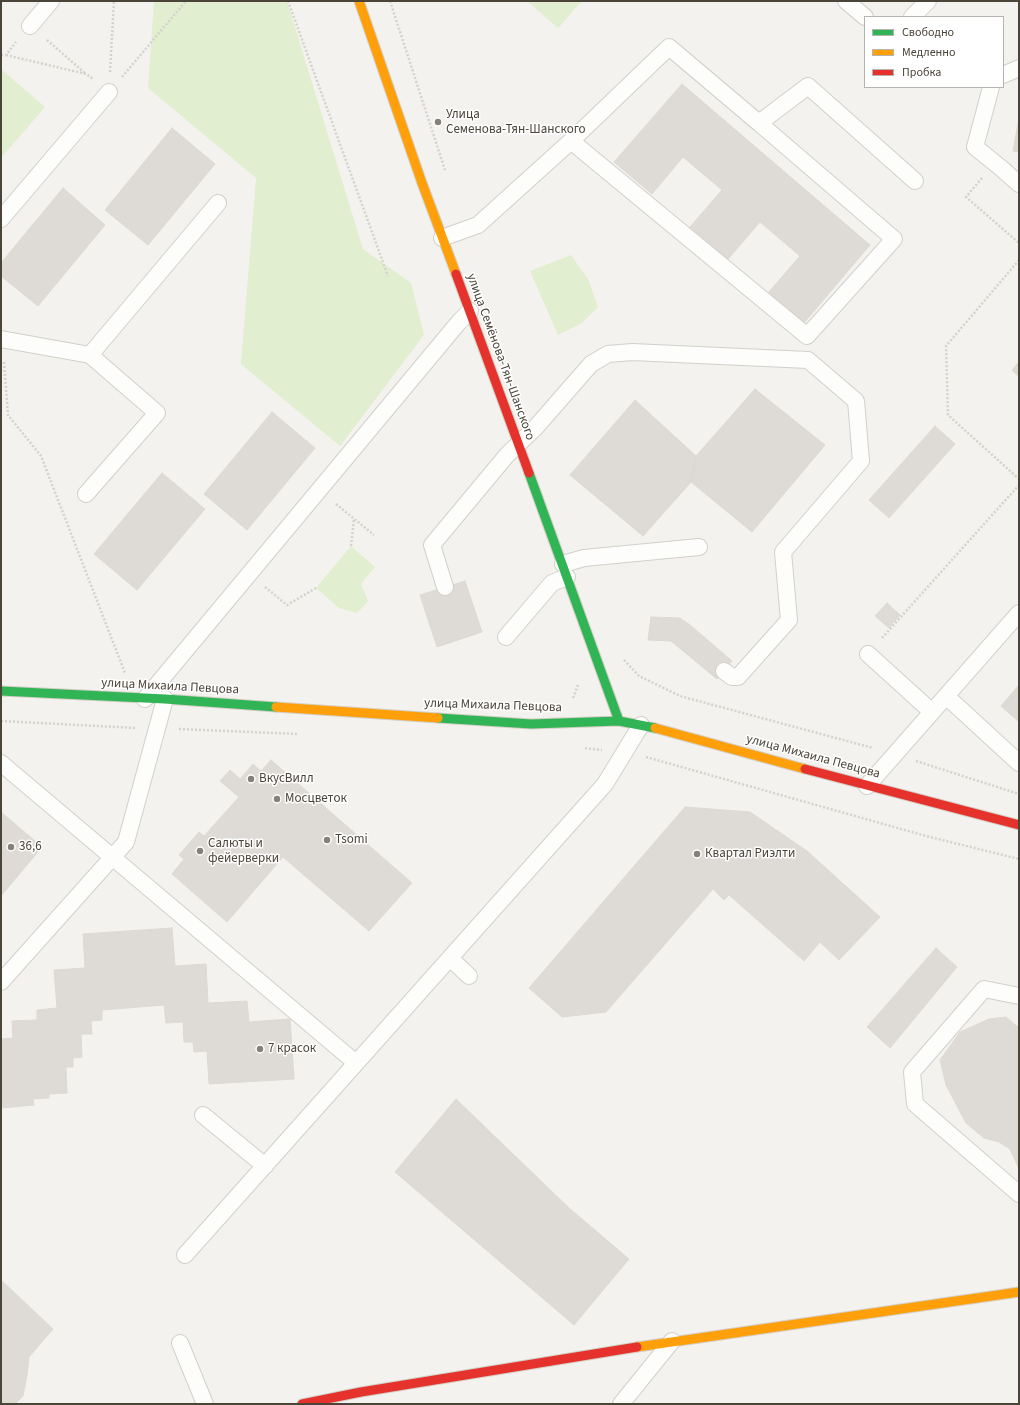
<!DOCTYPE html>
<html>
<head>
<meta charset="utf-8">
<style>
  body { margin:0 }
  #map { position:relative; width:1020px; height:1405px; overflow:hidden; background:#f4f2ee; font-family:"Source Sans 3",sans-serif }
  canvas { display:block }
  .frame { position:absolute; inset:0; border:2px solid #4b4439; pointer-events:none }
  .legend { position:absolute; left:864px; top:16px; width:140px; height:72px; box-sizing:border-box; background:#fff; border:1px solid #b7b4b0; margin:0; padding:5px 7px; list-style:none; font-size:12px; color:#4b4439 }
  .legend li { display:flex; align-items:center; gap:8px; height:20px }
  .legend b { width:20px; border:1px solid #b7b4b0 }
</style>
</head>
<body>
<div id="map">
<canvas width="1020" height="1405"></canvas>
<div class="frame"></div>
<ul class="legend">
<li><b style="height:5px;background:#30b455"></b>Свободно</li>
<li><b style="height:5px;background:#ff9f0a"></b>Медленно</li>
<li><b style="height:5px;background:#e5322d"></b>Пробка</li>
</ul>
</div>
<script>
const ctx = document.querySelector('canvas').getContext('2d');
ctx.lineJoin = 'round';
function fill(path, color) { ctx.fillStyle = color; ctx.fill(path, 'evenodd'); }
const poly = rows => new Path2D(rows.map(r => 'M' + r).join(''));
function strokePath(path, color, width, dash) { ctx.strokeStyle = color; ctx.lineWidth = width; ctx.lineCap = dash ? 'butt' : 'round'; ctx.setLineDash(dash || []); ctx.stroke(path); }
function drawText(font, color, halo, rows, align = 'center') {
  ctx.font = font + ' "Source Sans 3",sans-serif'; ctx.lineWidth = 3; ctx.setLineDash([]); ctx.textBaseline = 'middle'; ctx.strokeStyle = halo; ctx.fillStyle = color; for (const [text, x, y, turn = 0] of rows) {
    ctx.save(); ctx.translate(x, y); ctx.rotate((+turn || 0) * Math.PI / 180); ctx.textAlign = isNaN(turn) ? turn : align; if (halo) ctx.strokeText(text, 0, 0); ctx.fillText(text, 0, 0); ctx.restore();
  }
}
fill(poly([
  [154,1,287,1,363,249,411,283,424,335,340,446,241,364,256,178,148,88],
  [527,1,582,1,558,28],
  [1,69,45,107,1,158],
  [571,255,588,279,598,307,582,323,558,335,530,271],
  [351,546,375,567,361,584,368,601,357,613,339,608,316,588]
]), '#e1eecf');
const building = poly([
  [682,84,870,245,803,324,768,293,800,256,760,222,728,259,690,227,722,190,683,157,652,194,614,162,682,84],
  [1019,118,1019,152,1013,151,1019,118],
  [172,128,215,164,148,245,105,210,172,128],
  [63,188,105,225,38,306,1,276,1,263,63,188],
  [1019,362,1019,377,1012,370,1019,362],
  [755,389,825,445,752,532,691,482,696,456,755,389],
  [635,400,696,456,691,482,643,536,570,475,635,400],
  [272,412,315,448,247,530,204,494,272,412],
  [935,426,955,444,889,518,869,500,935,426],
  [162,473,205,509,137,590,94,554,162,473],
  [465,581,482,632,437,647,420,595,465,581],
  [887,603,900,615,889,628,875,616,887,603],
  [651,617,680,618,690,625,732,661,717,679,671,641,648,640,651,617],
  [1019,685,1019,722,1001,706,1019,685],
  [271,760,412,883,369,931,283,857,227,922,172,874,184,859,179,855,199,832,204,836,239,797,220,781,230,770,240,779,253,764,261,771,271,760],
  [685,807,750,812,807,851,880,917,839,960,820,942,804,961,729,895,724,900,713,889,606,1012,562,1017,529,988,685,807],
  [1,812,42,847,1,896,1,812],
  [172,928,175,966,206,964,208,1003,247,1001,249,1022,290,1019,294,1079,209,1084,207,1051,194,1052,193,1042,184,1042,183,1022,166,1023,164,1005,102,1010,102,1020,91,1021,92,1034,81,1034,82,1057,73,1058,73,1067,66,1067,67,1093,49,1094,49,1098,33,1099,34,1105,1,1108,1,1039,13,1038,12,1021,37,1020,37,1010,57,1008,54,970,85,968,83,934,172,928],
  [936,948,957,967,890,1048,867,1027,936,948],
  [1006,1017,1019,1028,1019,1169,1010,1149,999,1142,984,1138,966,1123,946,1085,940,1060,960,1032,989,1019,1006,1017],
  [456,1099,569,1208,629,1259,574,1325,395,1172,456,1099],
  [1,1280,53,1329,29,1357,27,1375,23,1396,15,1404,1,1404,1,1280]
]);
fill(building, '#dedbd6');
strokePath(building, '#dcd9d4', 1);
const lane = poly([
  [846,1,865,17],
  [912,17,928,1],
  [30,26,51,1],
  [1003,75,1019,68],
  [991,87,975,147,1001,168,1019,184],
  [571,141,807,336,894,239,759,123],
  [1,219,109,92],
  [442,238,478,225,571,141,669,47,759,123,808,86,915,181],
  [1,339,90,355,218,203],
  [86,494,157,413,90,355],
  [563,564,584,558,699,547],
  [445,587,432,545,507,455,536,427,591,364,608,354,632,352,808,360,856,401,861,461,783,552,789,620,738,677,732,677,724,671],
  [506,637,552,583,567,577],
  [868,654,932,712],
  [946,696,1019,763],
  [145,699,459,322,470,311],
  [1,763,356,1063],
  [867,786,1019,613],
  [450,958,469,976],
  [1,982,126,842,165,699],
  [1019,996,984,989,912,1072,915,1104,1019,1194],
  [203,1115,265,1166],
  [185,1255,605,784,641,725],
  [180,1343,205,1404],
  [621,1404,672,1341]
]);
const fast = poly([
  [529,473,619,721],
  [1,691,165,699,276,707],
  [438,718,531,724,619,721,655,728]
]);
const slow = poly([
  [359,1,422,183,456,274],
  [276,707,438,718],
  [655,728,805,769],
  [637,1347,1019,1292]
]);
const jam = poly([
  [456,274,529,473],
  [805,769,1019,825],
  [302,1404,361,1392,637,1347]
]);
strokePath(lane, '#d2d0cb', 18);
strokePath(fast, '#d3cfc5', 11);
strokePath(slow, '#d3cfc5', 11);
strokePath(jam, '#d3cfc5', 11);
strokePath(poly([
  [288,1,388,276],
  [390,1,445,170],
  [47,40,86,74],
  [1,55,6,55,16,42],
  [6,55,86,74,93,79],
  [110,72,114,1],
  [122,77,186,1],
  [982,178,966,197,1019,243],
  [1019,260,946,346,948,415,1019,479],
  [4,362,8,415,41,456,125,673],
  [336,504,374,535],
  [351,546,354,519],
  [265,587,287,605,316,588],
  [882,638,1019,485],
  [624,660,639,676,680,696,873,748],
  [573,698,578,685],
  [1,721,136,728],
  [179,729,298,734],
  [585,748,602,750],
  [646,757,926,836,1019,859],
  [916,761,1019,794]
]), '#d3d2cc', 2.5, [2, 2]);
strokePath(lane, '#fdfdfc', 16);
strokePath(fast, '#30b455', 9);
strokePath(slow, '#ff9f0a', 9);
strokePath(jam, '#e5322d', 9);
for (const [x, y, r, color] of [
  [438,122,4,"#868178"],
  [251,779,4,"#868178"],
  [277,799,4,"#868178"],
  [327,840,4,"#868178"],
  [11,847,4,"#868178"],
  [200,851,4,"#868178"],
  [697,854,4,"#868178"],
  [260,1049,4,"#868178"]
]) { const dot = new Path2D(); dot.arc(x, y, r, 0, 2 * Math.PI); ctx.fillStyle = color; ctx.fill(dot); strokePath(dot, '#fff', 1.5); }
drawText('13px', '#4b4439', '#fff', [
  ["Улица",446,115],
  ["Семенова-Тян-Шанского",446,130],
  ["ВкусВилл",259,779],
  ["Мосцветок",285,799],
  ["Tsomi",335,840],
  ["Салюты и",208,844],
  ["фейерверки",208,859],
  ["36,6",19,847],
  ["Квартал Риэлти",705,854],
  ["7 красок",268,1049]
], 'left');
drawText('13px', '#4b4439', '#fff', [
  ["улица Семёнова-Тян-Шанского",500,357,70],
  ["улица Михаила Певцова",170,687,3],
  ["улица Михаила Певцова",493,706,2],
  ["улица Михаила Певцова",813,757,15]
]);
</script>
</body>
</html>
